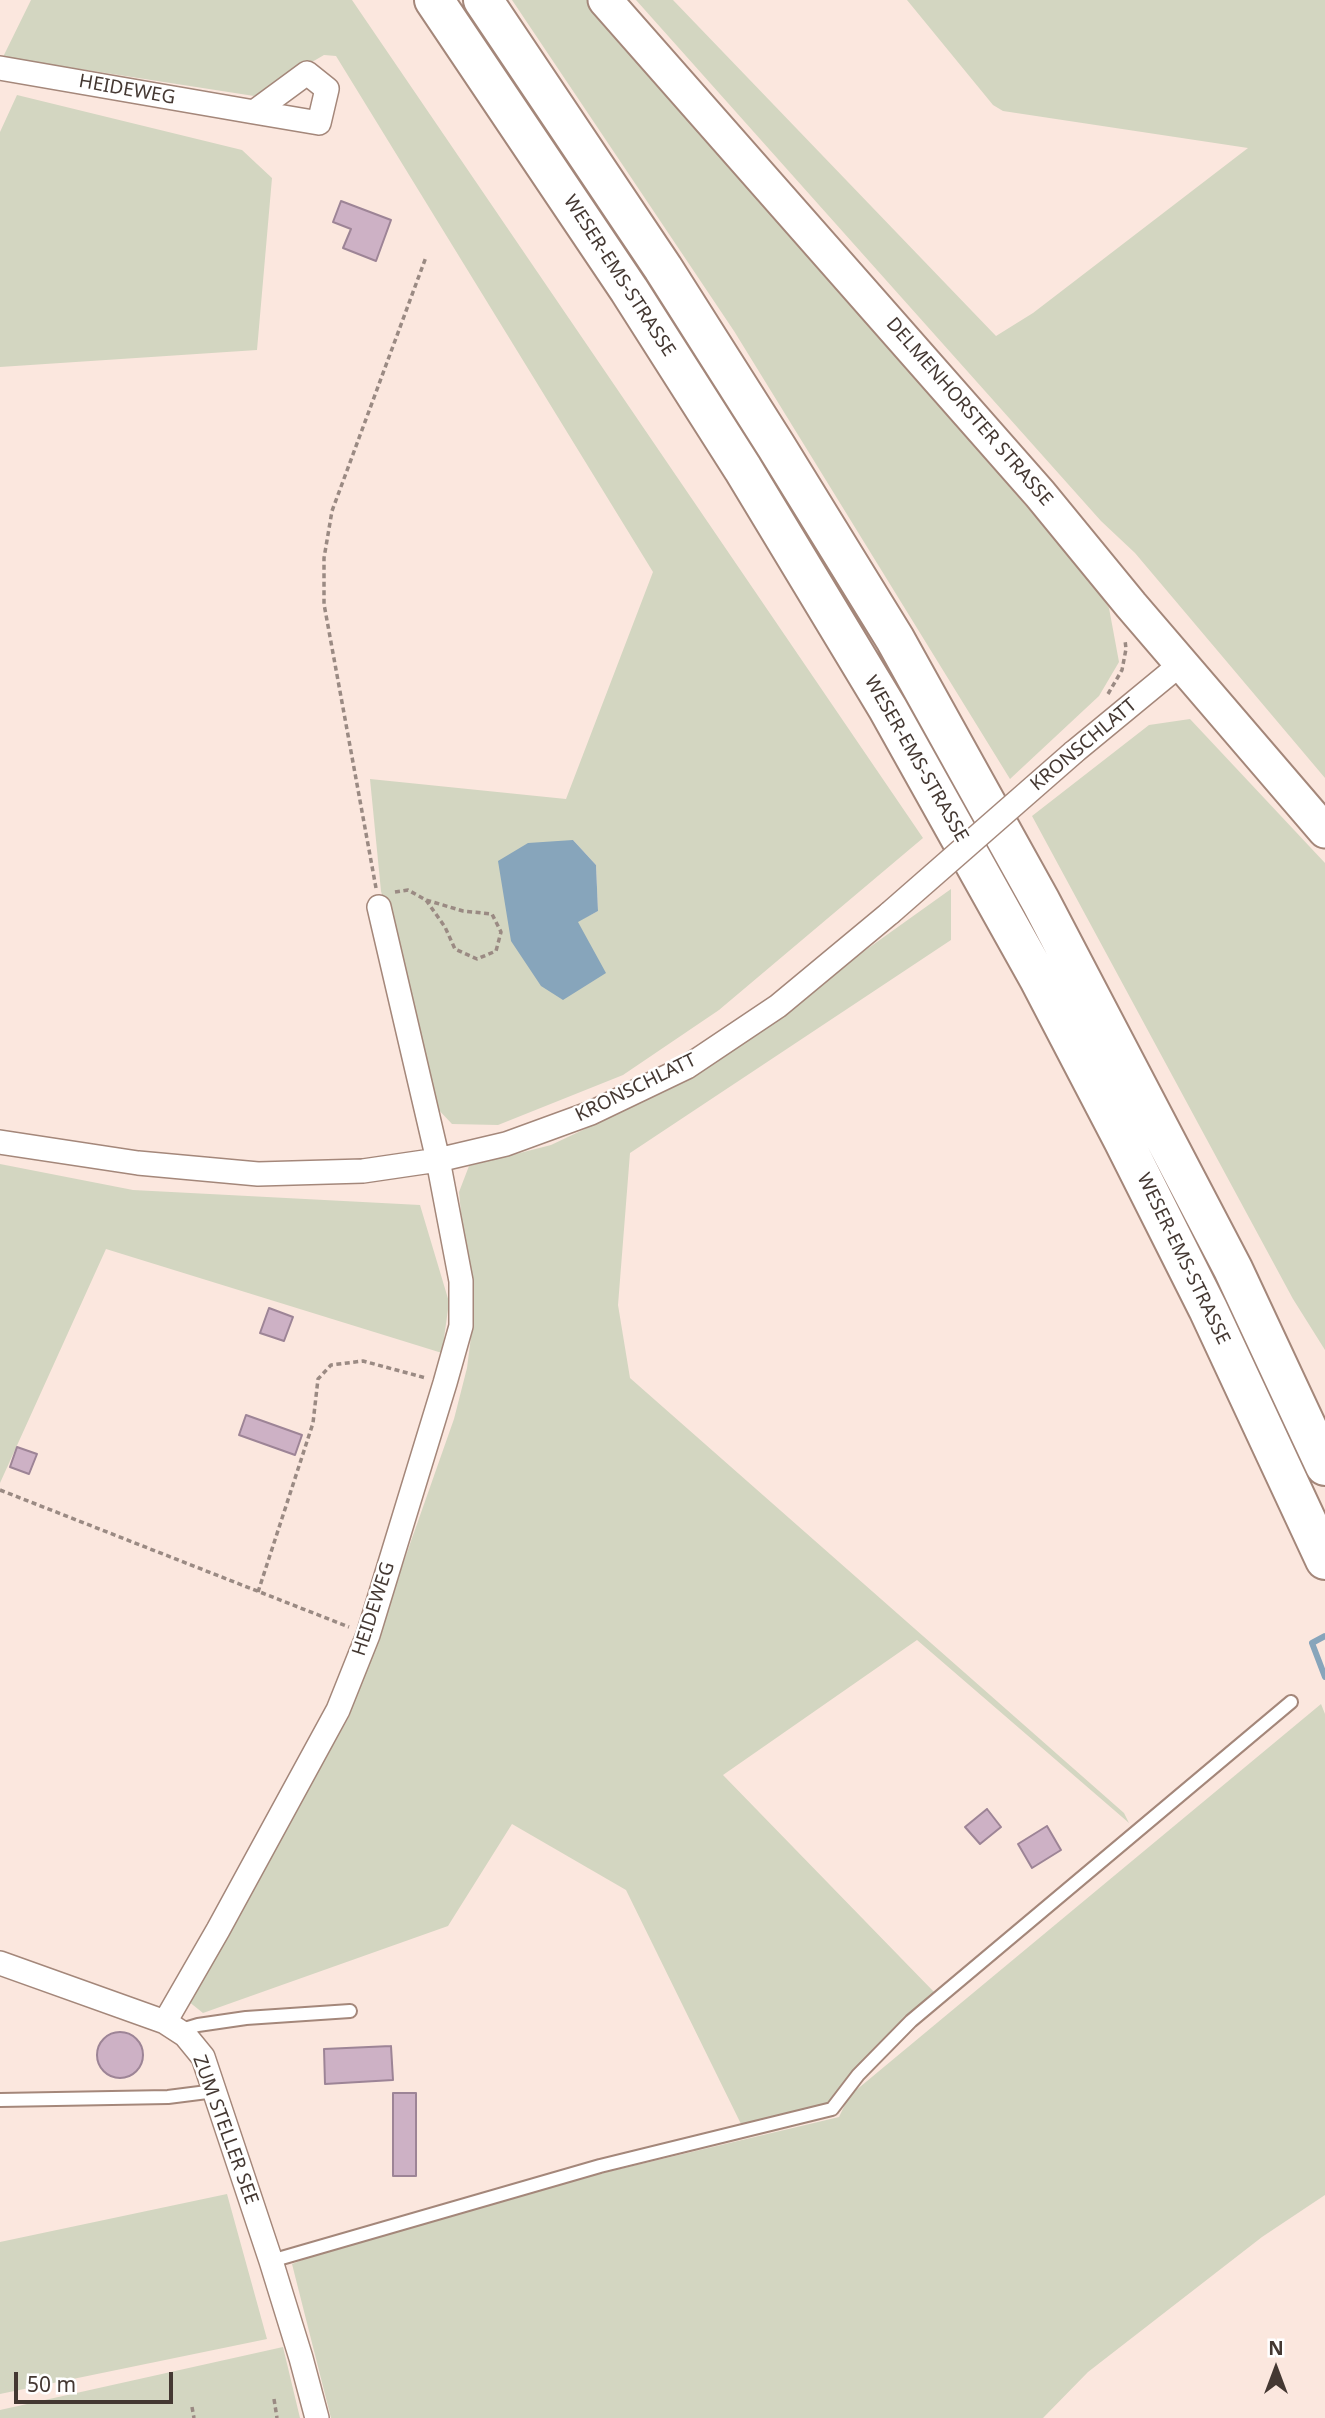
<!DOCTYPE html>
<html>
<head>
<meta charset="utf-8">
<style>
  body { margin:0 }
  #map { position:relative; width:1325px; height:2418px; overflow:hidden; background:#fbe7de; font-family:"Noto Sans",sans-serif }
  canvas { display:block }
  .north { position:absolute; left:1241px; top:2334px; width:70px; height:70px; -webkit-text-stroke:5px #fff; paint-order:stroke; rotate:0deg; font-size:19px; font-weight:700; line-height:28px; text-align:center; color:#443832 }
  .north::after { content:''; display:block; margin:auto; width:24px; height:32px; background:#443832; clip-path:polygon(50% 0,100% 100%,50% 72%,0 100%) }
  .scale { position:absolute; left:14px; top:2372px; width:159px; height:32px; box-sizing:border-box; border:4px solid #443832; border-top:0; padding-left:9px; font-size:21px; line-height:24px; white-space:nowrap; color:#443832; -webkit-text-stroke:5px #fff; paint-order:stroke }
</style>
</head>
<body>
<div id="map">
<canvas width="1325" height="2418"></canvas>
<div class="north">N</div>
<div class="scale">50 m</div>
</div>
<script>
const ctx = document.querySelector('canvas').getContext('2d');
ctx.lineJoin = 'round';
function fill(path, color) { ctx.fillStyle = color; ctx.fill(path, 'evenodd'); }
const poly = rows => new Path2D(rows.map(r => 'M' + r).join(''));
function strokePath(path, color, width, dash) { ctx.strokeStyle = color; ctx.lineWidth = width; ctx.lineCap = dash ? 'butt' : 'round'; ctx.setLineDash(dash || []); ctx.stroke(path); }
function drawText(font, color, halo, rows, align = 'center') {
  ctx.font = font + ' "Noto Sans",sans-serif'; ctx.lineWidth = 5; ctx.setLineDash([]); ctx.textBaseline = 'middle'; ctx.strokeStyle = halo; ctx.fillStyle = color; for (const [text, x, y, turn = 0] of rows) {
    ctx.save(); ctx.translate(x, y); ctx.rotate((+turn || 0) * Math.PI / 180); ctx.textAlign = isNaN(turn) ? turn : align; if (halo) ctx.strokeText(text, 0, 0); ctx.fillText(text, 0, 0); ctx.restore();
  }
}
fill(poly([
  [31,0,352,0,923,838,719,1010,623,1075,498,1125,452,1124,435,1106,381,891,370,779,566,799,653,572,336,56,324,55,254,96,3,57],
  [573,840,596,865,598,911,578,921],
  [512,0,591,0,1093,584,1109,608,1119,662,1099,696,1010,779,734,331],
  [636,0,673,0,996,336,1033,313,1248,148,1003,111,993,105,907,0,1325,0,1325,778,1135,553,1101,521],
  [17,95,242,150,272,178,257,350,0,367,0,132],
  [1190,719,1325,863,1325,1350,1293,1299,1032,816,1149,725],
  [951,889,951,940,630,1153,618,1305,630,1378,1124,1813,1129,1823,917,1640,723,1775,935,1993,850,2075,827,2103,741,2124,626,1890,512,1824,448,1926,203,2013,188,2001,349,1717,454,1419,467,1368,472,1329,459,1192,469,1166,551,1145,674,1087],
  [0,1164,133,1190,420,1205,449,1302,442,1353,106,1249,0,1483],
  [1321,1704,1325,1714,1325,2195,1262,2237,1088,2372,1043,2418,331,2418,292,2264,315,2255,586,2177,839,2117,849,2096],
  [227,2194,267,2339,0,2394,0,2242],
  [283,2347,300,2418,0,2418,0,2410]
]), '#d3d6c1');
fill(poly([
  [573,840,596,865,598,911,578,922,606,973,563,1000,541,986,511,941,498,861,528,843]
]), '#87a5bb');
strokePath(poly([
  [1325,1636,1312,1643,1325,1677]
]), '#87a5bb', 6);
const building = poly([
  [341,201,391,220,376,261,343,248,351,229,333,222,341,201],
  [269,1308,293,1317,284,1341,260,1333,269,1308],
  [246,1415,302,1435,295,1455,239,1435,246,1415],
  [17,1447,37,1454,29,1474,10,1467,17,1447],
  [987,1809,1001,1827,980,1844,965,1827,987,1809],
  [1047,1826,1061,1850,1032,1868,1018,1844,1047,1826],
  '97 2055a23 23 0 1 1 46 0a23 23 0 1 1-46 0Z',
  [391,2046,393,2080,325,2084,324,2049,391,2046],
  [393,2093,416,2093,416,2176,393,2176,393,2093]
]);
fill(building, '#cdb1c5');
strokePath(building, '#9d8496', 2);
const lane = poly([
  [178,2031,198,2025,246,2018,350,2011],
  [0,2100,168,2097,215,2091],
  [271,2261,600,2166,832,2109,858,2075,911,2021,1291,1702]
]);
const street = poly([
  [0,68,254,112,319,123,327,89,307,73,254,112],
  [1074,752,1182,663],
  [0,1142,138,1163,258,1174,363,1171,438,1160,506,1144,591,1113,687,1067,778,1006,890,913],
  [0,1963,165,2022,185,2035,203,2057,271,2261,301,2358,317,2418],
  [165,2022,218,1930,338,1710,368,1635,445,1383,461,1326,461,1281,438,1160,379,907]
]);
const secondary = poly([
  [605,0,1040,494,1131,605,1325,831]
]);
const highway = poly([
  [434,0,629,290,743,469,888,709,1039,979,1123,1140,1208,1309,1325,1560],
  [483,0,663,268,776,446,895,639,1041,902,1233,1269,1325,1466]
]);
strokePath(lane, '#a4877a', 16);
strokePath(street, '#a4877a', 26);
strokePath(secondary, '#a4877a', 37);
strokePath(highway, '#a4877a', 42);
strokePath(poly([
  [1108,694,1122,670,1126,649,1125,640],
  [376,888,324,604,324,558,332,511,426,257],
  [395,892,408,890,426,900,445,927,455,949,477,959,496,951,501,932,492,914,463,911,426,900],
  [0,1490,349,1627],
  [258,1592,313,1423,318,1379,331,1365,363,1361,426,1378],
  [274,2399,277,2418],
  [192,2407,194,2418]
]), '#9a8a83', 3.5, [5, 3.5]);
strokePath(lane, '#fff', 12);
strokePath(street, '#fff', 23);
strokePath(secondary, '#fff', 33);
strokePath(highway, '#fff', 38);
const streetBridge = poly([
  [890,913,1074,752]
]);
strokePath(streetBridge, '#a4877a', 26, []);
strokePath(streetBridge, '#fff', 23);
drawText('19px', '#443832', '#fff', [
  ["HEIDEWEG",127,90,10],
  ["WESER-EMS-STRASSE",619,276,57],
  ["DELMENHORSTER STRASSE",969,412,49],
  ["KRONSCHLATT",1084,745,-40],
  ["WESER-EMS-STRASSE",916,759,60],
  ["KRONSCHLATT",636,1088,-26],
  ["WESER-EMS-STRASSE",1183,1259,64],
  ["HEIDEWEG",374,1609,-72],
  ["ZUM STELLER SEE",225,2130,70]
]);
</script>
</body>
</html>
